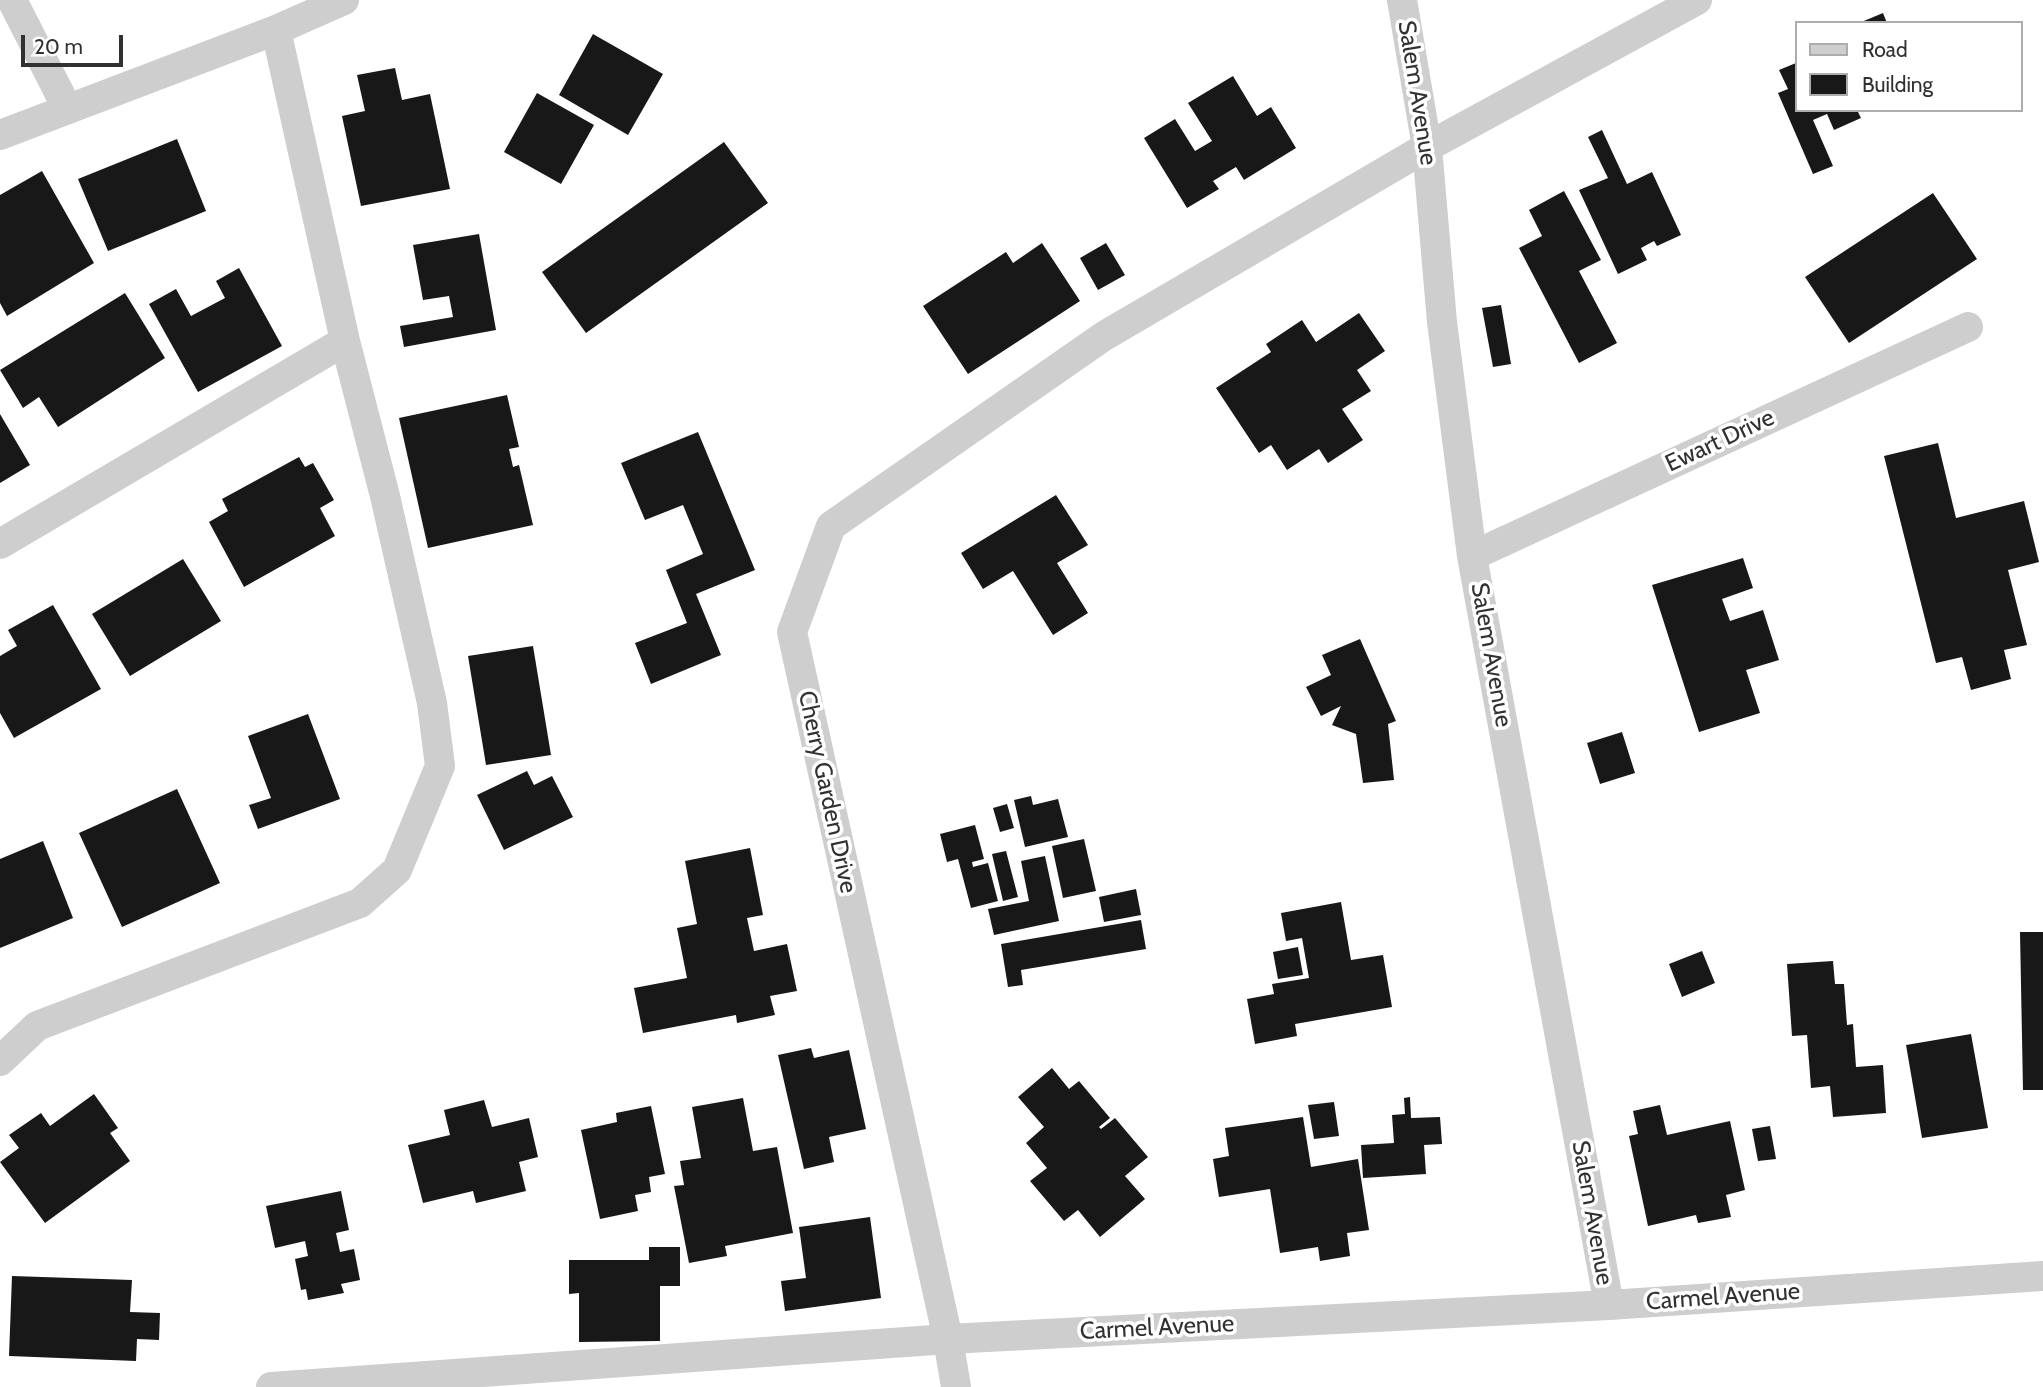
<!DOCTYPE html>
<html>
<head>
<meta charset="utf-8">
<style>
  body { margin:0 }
  #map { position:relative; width:2043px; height:1387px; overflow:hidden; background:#fff; font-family:Cabin,sans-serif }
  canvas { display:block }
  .legend { position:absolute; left:1795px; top:21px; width:228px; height:91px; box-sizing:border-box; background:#fff; border:2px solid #adadad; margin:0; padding:9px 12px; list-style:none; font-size:21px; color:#313131 }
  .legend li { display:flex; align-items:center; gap:14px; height:35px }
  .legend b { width:35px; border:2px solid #adadad }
  .scale { position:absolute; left:21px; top:35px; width:102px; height:32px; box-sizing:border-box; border:4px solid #313131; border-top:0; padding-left:9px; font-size:21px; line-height:24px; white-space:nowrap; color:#313131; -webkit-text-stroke:5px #fff; paint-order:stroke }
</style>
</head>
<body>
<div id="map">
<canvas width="2043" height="1387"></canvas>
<ul class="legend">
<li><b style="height:9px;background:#cecece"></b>Road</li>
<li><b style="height:19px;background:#181818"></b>Building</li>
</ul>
<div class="scale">20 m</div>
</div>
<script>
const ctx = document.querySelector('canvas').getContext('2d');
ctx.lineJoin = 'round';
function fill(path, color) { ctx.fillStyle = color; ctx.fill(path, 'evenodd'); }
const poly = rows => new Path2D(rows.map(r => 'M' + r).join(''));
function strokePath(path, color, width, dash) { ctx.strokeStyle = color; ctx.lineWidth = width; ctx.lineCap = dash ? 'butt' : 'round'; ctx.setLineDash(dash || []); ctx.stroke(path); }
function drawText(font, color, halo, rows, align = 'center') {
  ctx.font = font + ' Cabin,sans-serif'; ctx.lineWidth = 7; ctx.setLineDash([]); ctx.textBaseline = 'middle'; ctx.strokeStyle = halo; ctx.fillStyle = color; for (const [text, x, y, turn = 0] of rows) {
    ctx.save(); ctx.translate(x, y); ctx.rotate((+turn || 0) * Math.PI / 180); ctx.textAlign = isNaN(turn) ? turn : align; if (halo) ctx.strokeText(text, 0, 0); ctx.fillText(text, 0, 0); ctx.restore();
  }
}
fill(poly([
  [1883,13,1887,23,1859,23],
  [593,34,663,74,628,135,559,95],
  [1796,63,1796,110,1857,110,1861,118,1834,130,1827,114,1813,120,1833,166,1813,174,1778,93,1788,89,1779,70],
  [395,68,402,100,430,94,450,189,361,206,342,116,365,111,357,75],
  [1233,76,1257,116,1271,107,1296,148,1244,180,1236,167,1213,181,1219,189,1187,208,1144,138,1175,119,1195,151,1212,141,1188,103],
  [537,93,594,125,561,184,504,152],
  [1602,130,1627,184,1652,172,1681,235,1657,246,1654,241,1641,248,1647,260,1618,274,1579,190,1608,178,1588,137],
  [177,139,206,211,108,251,78,179],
  [724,142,768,203,586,333,542,272],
  [42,171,94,263,7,316,0,303,0,195],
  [1564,191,1601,260,1579,271,1617,343,1579,363,1519,248,1542,236,1529,210],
  [1933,193,1977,259,1849,343,1805,277],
  [479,234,496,330,404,347,400,326,453,317,449,296,423,300,413,245],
  [1042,243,1080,301,968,374,923,306,1006,252,1013,263],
  [1106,243,1125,275,1098,290,1080,258],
  [239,268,282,346,198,392,149,304,176,289,191,316,225,298,216,281],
  [125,293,165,358,58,427,39,397,23,408,0,370],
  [1501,305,1511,364,1493,367,1482,308],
  [1359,313,1385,351,1357,370,1371,391,1342,409,1363,440,1328,463,1319,449,1287,470,1271,445,1259,453,1216,388,1271,352,1266,344,1302,320,1316,342],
  [507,395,519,447,509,449,513,467,519,465,533,525,428,548,399,418],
  [0,414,30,465,0,483],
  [698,432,755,570,696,594,721,655,651,684,635,643,687,623,666,570,703,554,683,505,645,520,621,463],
  [1938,443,1956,518,2024,501,2039,562,2008,570,2027,645,2004,650,2011,679,1971,690,1962,657,1936,663,1884,456],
  [299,457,305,467,313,463,334,500,320,508,335,536,244,587,209,522,228,511,222,499],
  [1056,495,1088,545,1057,563,1088,613,1053,635,1013,571,983,589,961,553],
  [1743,558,1753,588,1722,599,1730,621,1763,610,1779,660,1746,670,1760,713,1699,732,1652,585],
  [183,559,221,621,130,676,92,614],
  [53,605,101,689,14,738,0,713,0,656,17,646,8,630],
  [1360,639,1396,721,1388,724,1394,780,1363,783,1356,734,1332,725,1341,706,1321,716,1306,687,1331,675,1322,655],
  [533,646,551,755,486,765,468,656],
  [308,714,340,799,258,829,249,805,271,798,248,736],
  [1622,732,1635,773,1600,784,1587,743],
  [527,771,534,785,552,776,573,817,504,850,477,795],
  [177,789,220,883,122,927,79,833],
  [1031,796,1033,805,1058,799,1068,837,1025,847,1014,800],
  [1007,804,1014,828,1000,832,993,808],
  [975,825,984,859,972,862,973,867,988,863,998,901,971,908,958,859,947,862,940,834],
  [1084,839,1096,891,1063,898,1052,846],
  [43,841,73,918,0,948,0,859],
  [750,848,763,915,747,918,754,951,787,944,797,991,770,996,775,1015,737,1023,736,1015,643,1033,634,988,687,978,677,928,697,924,685,861],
  [1006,851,1018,897,1003,901,992,854],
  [1045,856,1059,921,994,935,988,909,1029,901,1021,861],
  [1136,889,1141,915,1104,922,1099,897],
  [1341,902,1351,960,1383,955,1392,1007,1295,1024,1297,1036,1255,1044,1247,999,1274,994,1272,984,1309,978,1302,938,1286,941,1281,913],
  [1141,920,1146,949,1021,970,1023,985,1008,987,1001,944],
  [2020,932,2043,932,2043,1090,2023,1090],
  [1298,947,1303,975,1278,979,1273,952],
  [1702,951,1715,983,1682,997,1669,964],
  [1833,961,1835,984,1844,984,1847,1025,1853,1024,1856,1067,1883,1065,1886,1113,1833,1117,1830,1086,1811,1088,1807,1035,1792,1036,1787,964],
  [1971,1034,1988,1128,1922,1138,1906,1045],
  [811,1048,814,1058,849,1050,866,1129,829,1137,834,1162,804,1169,778,1055],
  [1052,1068,1069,1089,1079,1081,1110,1118,1099,1127,1101,1129,1115,1118,1148,1157,1125,1176,1145,1199,1100,1237,1078,1210,1064,1221,1030,1181,1047,1168,1026,1143,1044,1127,1018,1097],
  [94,1094,118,1128,110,1133,130,1161,45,1223,0,1162,19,1148,9,1135,41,1113,50,1126],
  [1410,1097,1411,1118,1440,1117,1442,1144,1424,1145,1426,1174,1363,1178,1361,1145,1394,1143,1392,1115,1405,1114,1404,1098],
  [743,1098,753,1151,777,1147,793,1233,725,1246,727,1256,689,1263,674,1186,684,1185,680,1161,701,1158,692,1107],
  [484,1100,492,1127,529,1118,538,1157,519,1162,526,1191,476,1203,473,1191,423,1203,408,1145,450,1135,444,1110],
  [1334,1102,1339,1136,1314,1139,1308,1105],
  [1660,1105,1667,1135,1730,1121,1745,1190,1726,1195,1731,1217,1698,1223,1696,1215,1648,1226,1629,1136,1638,1134,1633,1111],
  [651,1106,665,1174,649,1177,651,1192,635,1195,638,1211,600,1219,581,1130,617,1122,616,1113],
  [1303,1117,1311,1167,1358,1159,1369,1230,1347,1233,1350,1256,1320,1261,1318,1247,1280,1253,1270,1189,1219,1197,1213,1159,1229,1156,1225,1128],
  [1770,1126,1776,1159,1758,1161,1752,1129],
  [341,1191,349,1230,336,1233,340,1252,354,1249,360,1280,341,1284,344,1293,308,1300,306,1289,301,1290,295,1259,308,1256,305,1241,275,1248,266,1206],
  [870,1217,881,1298,785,1311,781,1281,806,1278,799,1227],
  [649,1247,680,1247,680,1286,660,1286,660,1341,579,1342,579,1293,569,1294,569,1260,649,1260],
  [12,1276,132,1280,130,1312,160,1313,159,1340,137,1339,136,1361,9,1356]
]), '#181818');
strokePath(poly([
  [12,0,67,108],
  [1402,0,1427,147,1442,322,1472,556,1609,1305],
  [0,135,276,30,344,0],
  [0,544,345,341],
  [1472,556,1968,327],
  [0,1061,37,1026,360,903,397,870,440,766,432,703,385,496,345,341,276,30],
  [271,1387,948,1339,1609,1305,2043,1276],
  [956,1387,948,1339,792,632,831,526,1104,336,1427,147,1697,0]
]), '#cecece', 30);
drawText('24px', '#313131', '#fff', [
  ["Salem Avenue",1417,93,81],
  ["Ewart Drive",1720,441,-25],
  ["Salem Avenue",1491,655,80],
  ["Cherry Garden Drive",827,792,78],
  ["Salem Avenue",1592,1213,80],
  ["Carmel Avenue",1723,1297,-4],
  ["Carmel Avenue",1157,1328,-3]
]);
</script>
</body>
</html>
